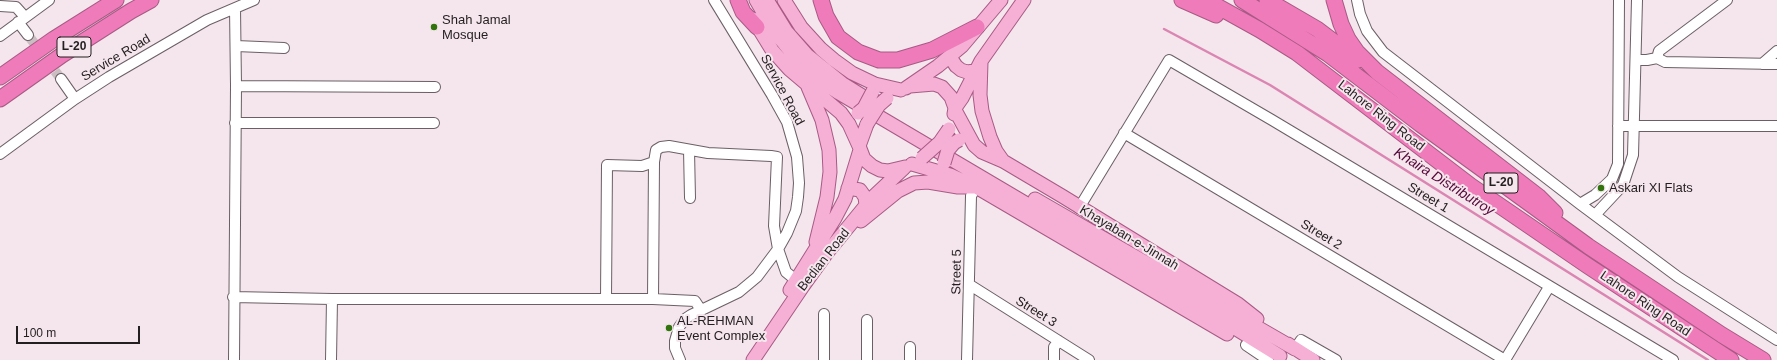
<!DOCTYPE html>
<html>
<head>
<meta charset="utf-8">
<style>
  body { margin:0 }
  #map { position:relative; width:1777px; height:360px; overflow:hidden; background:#f4e6ec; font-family:Helvetica,sans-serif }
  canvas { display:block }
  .scale { position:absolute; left:16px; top:326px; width:124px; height:18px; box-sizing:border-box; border:2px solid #231e20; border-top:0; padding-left:5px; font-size:12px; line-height:14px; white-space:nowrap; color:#231e20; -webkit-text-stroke:3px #f4e6ec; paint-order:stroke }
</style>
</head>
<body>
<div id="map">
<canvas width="1777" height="360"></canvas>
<div class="scale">100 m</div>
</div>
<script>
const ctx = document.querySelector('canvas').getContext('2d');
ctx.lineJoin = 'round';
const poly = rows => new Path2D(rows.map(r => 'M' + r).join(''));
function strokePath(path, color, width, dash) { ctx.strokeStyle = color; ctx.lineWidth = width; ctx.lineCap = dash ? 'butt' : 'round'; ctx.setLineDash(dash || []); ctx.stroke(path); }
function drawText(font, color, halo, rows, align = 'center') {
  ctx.font = font + ' Helvetica,sans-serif'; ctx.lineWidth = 4; ctx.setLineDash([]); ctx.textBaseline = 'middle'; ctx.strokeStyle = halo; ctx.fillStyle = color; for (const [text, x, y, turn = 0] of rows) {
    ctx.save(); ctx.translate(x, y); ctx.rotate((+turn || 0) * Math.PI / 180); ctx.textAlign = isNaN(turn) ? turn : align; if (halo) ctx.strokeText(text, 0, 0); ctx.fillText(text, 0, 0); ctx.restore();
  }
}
strokePath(poly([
  [1164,29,1270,85,1708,360]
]), '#db85b2', 2.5);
strokePath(poly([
  [28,35,61,79]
]), '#cabec3', 10, [10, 5]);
const minor = poly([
  [1357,0,1360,14,1367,31,1383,52,1580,204,1678,277,1777,340],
  [0,6,16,7,25,17],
  [18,22,28,35],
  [0,36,49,0],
  [236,46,284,48],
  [1657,58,1665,62,1777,64],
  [1636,60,1647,60,1657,58,1659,51,1727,0],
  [1762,64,1777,51],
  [61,79,75,99],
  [236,86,435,87],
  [235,123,434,123],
  [1618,126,1777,126],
  [1124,133,1505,360],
  [689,150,690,198],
  [0,154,75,99,109,77,207,20,254,0],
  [1580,204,1595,195,1612,179,1618,164,1619,0],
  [1079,208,1169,60,1272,120,1673,360],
  [1595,215,1623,185,1633,155,1637,0],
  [970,285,1089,360],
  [233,297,332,299,653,299,695,301,701,310],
  [606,299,607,165,642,166,654,162,656,150,661,147,669,146,708,153,771,156,777,157,774,226,778,249,786,272,802,285],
  [653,299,654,162],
  [867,320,867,360],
  [1246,345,1268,360],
  [910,347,910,360],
  [1295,349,1301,340,1336,360],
  [234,360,236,86,235,8],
  [331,360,332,299],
  [680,360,675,348,675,341,679,327,685,319,691,315,739,292,757,277,778,249,787,233,796,211,798,197,799,183,797,157,787,122,772,95,714,0],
  [824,360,824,314],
  [967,360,971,196,976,187],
  [1054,360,1054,347,1059,341],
  [1505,360,1549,287]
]);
const major = poly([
  [756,0,774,31,795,57,818,79,839,93,1191,301,1280,356],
  [767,0,786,31,807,55,843,84,877,105],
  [784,0,801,27,821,49,834,60,852,73,875,84,901,90],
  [753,19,772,50,789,69,841,113,849,124,859,146],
  [950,57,956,66,961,70,967,72,975,71],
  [981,62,980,95,982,111,990,137,996,151,1003,161],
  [910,86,934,84,942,87,951,97,955,108,954,114],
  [808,87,822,120,829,150,830,172,827,197,816,242],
  [906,88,938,66,962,46,1001,0],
  [955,108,962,98,981,61,1024,0],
  [955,110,974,145,982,152,1003,161,1062,196,1238,304,1257,319],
  [867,124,859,146,864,159,872,166,880,170,888,171,905,167],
  [912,164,950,175,976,187,1227,334],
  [848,188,860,190,865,197,866,205],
  [1035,199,1295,349],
  [861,221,898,191,914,183,928,182,958,187,974,187],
  [790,290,835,218,845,199,860,150],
  [1288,344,1313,360],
  [753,360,803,286,826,254,872,198,904,168]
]);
const highway = poly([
  [738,0,743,12,757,27],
  [821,0,826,16,838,37,858,52,879,60,898,60,932,50,977,27],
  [1182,0,1216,15],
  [1206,0,1260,30,1297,53,1471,186,1588,266,1731,360],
  [1242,0,1328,54,1420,124,1588,246,1722,335,1763,360],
  [1267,0,1317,29,1358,60],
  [1334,0,1341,24,1348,39,1357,52,1377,72,1539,197,1555,213],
  [0,77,54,39,116,0],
  [0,99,62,55,131,11,151,0]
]);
strokePath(minor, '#6b5f65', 12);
strokePath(major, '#a85a85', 15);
strokePath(highway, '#a85a85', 17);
strokePath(minor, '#fff', 10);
strokePath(major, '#f6b0d6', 13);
strokePath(highway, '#f07bbb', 15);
const majorBridge = poly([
  [858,113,864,108,873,91],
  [867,124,879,105,887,98],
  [922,158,940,142,949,129],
  [944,163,948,150,954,143,959,140]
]);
strokePath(majorBridge, '#a85a85', 15, []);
strokePath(majorBridge, '#f6b0d6', 13);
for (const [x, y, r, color] of [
  [434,27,4,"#32730e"],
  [1601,188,4,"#32730e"],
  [669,328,4,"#32730e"]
]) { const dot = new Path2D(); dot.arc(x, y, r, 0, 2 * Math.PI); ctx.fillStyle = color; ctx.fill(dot); strokePath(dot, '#f4e6ec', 1.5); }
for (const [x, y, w] of [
  [74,47,34],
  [1501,183,34]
]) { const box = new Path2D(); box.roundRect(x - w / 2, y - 10, w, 20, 3); ctx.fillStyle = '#f4e6ec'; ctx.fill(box); strokePath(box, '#231e20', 1); }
drawText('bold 12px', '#231e20', null, [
  ["L-20",74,47],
  ["L-20",1501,183]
]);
drawText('13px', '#231e20', '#f4e6ec', [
  ["Shah Jamal",442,20],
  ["Mosque",442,35],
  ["Askari XI Flats",1609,188],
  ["AL-REHMAN",677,321],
  ["Event Complex",677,336]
], 'left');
drawText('13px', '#231e20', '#f4e6ec', [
  ["Service Road",116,58,-31],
  ["Service Road",782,90,62],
  ["Lahore Ring Road",1381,116,38],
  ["Street 1",1428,198,31],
  ["Street 2",1321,235,31],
  ["Khayaban-e-Jinnah",1129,238,31],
  ["Bedian Road",824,260,-52],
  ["Street 5",957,272,-89],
  ["Lahore Ring Road",1645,304,34],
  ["Street 3",1036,312,32]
]);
drawText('italic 14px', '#56073a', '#f4e6ec', [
  ["Khaira Distributroy",1444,182,32]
]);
</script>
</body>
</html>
